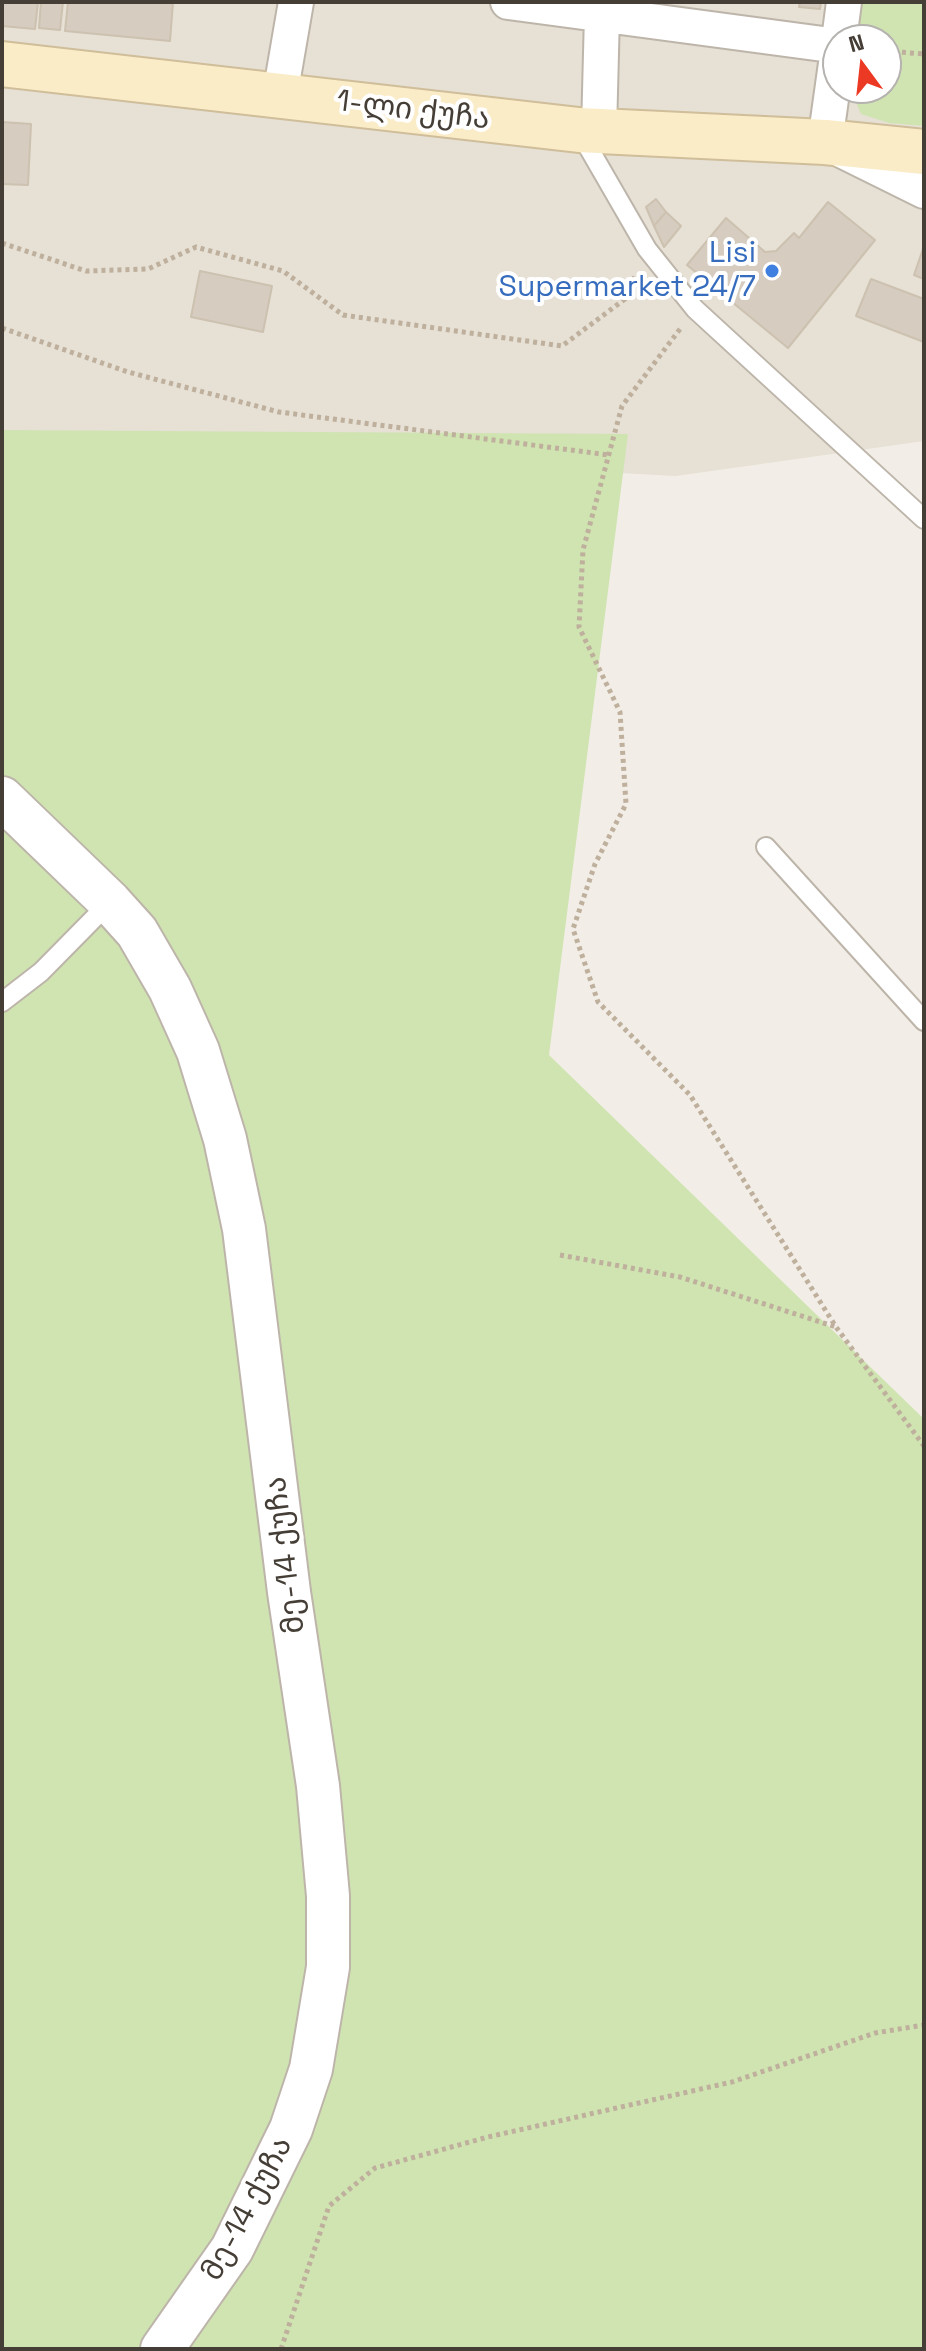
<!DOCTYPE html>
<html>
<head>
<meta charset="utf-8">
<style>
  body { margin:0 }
  #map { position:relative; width:926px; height:2351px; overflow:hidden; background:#f2eee7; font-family:"Space Grotesk",sans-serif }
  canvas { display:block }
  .frame { position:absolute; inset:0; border:4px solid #453e36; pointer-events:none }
  .north { position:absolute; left:822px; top:24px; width:80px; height:80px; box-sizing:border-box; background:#fff; border:2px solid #b5b2af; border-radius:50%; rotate:345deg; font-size:22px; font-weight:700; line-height:32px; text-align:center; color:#453e36 }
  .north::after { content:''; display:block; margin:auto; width:28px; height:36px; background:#ec3924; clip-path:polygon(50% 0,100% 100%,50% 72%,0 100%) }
</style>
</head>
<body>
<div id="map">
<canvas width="926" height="2351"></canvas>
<div class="frame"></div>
<div class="north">N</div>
</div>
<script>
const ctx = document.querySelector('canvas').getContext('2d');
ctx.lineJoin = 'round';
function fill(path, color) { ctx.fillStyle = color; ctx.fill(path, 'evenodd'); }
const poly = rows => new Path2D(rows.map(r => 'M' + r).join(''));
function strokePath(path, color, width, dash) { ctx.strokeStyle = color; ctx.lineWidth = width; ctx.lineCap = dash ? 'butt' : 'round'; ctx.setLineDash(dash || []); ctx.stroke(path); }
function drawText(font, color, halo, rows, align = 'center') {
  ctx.font = font + ' "Space Grotesk","Noto Sans Georgian",sans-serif'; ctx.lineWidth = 8; ctx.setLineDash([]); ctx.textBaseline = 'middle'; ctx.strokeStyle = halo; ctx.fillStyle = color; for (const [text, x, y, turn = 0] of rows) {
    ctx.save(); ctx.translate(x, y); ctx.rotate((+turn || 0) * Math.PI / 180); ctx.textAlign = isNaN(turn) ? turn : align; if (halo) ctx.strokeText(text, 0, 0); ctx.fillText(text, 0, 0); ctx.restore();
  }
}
fill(poly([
  [2,2,898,2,924,93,924,441,676,476,2,440],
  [838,40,886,40,886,88,838,88]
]), '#e6e0d5');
fill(poly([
  [858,2,924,2,924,126,889,123,861,114,850,88,886,88,886,40,854,40],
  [2,430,628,434,549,1055,924,1419,924,2349,2,2349]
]), '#d0e4b2');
const building = poly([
  [2,2,38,2,35,29,2,26,2,2],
  [41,2,63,2,60,30,39,28,41,2],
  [68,2,173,2,170,41,65,31,68,2],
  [800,2,821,2,820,9,799,7,800,2],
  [2,122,31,124,28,185,2,184,2,122],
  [656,199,666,212,654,226,646,207,656,199],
  [828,202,875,240,788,348,687,265,726,218,765,252,776,251,794,233,799,238,828,202],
  [666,212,681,226,664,247,654,226,666,212],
  [924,246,924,279,914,275,924,246],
  [200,271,272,286,263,332,191,317,200,271],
  [871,279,924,299,924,342,856,316,871,279]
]);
fill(building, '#d6ccc0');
strokePath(building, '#cdc1b0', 2);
const service = poly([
  [580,133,647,249,695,309,924,519],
  [766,847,924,1021],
  [2,1002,41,972,110,902]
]);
const minor = poly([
  [508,2,838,46],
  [839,40,844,2],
  [838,49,825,142,924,191],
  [280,95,296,2],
  [599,131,602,14]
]);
const tertiary = poly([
  [2,798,110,902,137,932,170,989,198,1051,225,1139,244,1229,289,1592,318,1786,328,1896,328,1967,311,2069,291,2129,232,2249,162,2349]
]);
const secondary = poly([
  [2,64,579,130,825,142,924,152]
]);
strokePath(service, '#bdb5aa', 22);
strokePath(minor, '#bdb5aa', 38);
strokePath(tertiary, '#bdb5aa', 46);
strokePath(secondary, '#cfbe99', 48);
strokePath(poly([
  [886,51,924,54],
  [2,243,86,271,148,269,196,247,283,271,343,315,562,346,625,299,636,274],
  [2,328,128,372,279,412,609,455],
  [680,329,622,406,583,550,579,627,620,712,626,804,595,864,573,929,598,1002,690,1095,836,1327,924,1446],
  [560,1255,680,1277,836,1327],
  [281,2349,329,2206,375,2168,488,2137,732,2082,875,2033,924,2025]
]), '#beb09c', 5, [4, 4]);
strokePath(service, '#fff', 18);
strokePath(minor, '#fff', 34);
strokePath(tertiary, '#fff', 42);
strokePath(secondary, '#fbecc8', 44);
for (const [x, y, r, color] of [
  [772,271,8,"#3f7fe0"]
]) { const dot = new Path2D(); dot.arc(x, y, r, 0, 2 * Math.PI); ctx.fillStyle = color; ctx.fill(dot); strokePath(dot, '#fff', 3); }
drawText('30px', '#453e36', '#fff', [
  ["1-ლი ქუჩა",413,111,7],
  ["მე-14 ქუჩა",286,1555,-97],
  ["მე-14 ქუჩა",248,2209,-62]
]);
drawText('30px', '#366cbe', '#fff', [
  ["Lisi",756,254],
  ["Supermarket 24/7",756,288]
], 'right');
</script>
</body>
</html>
